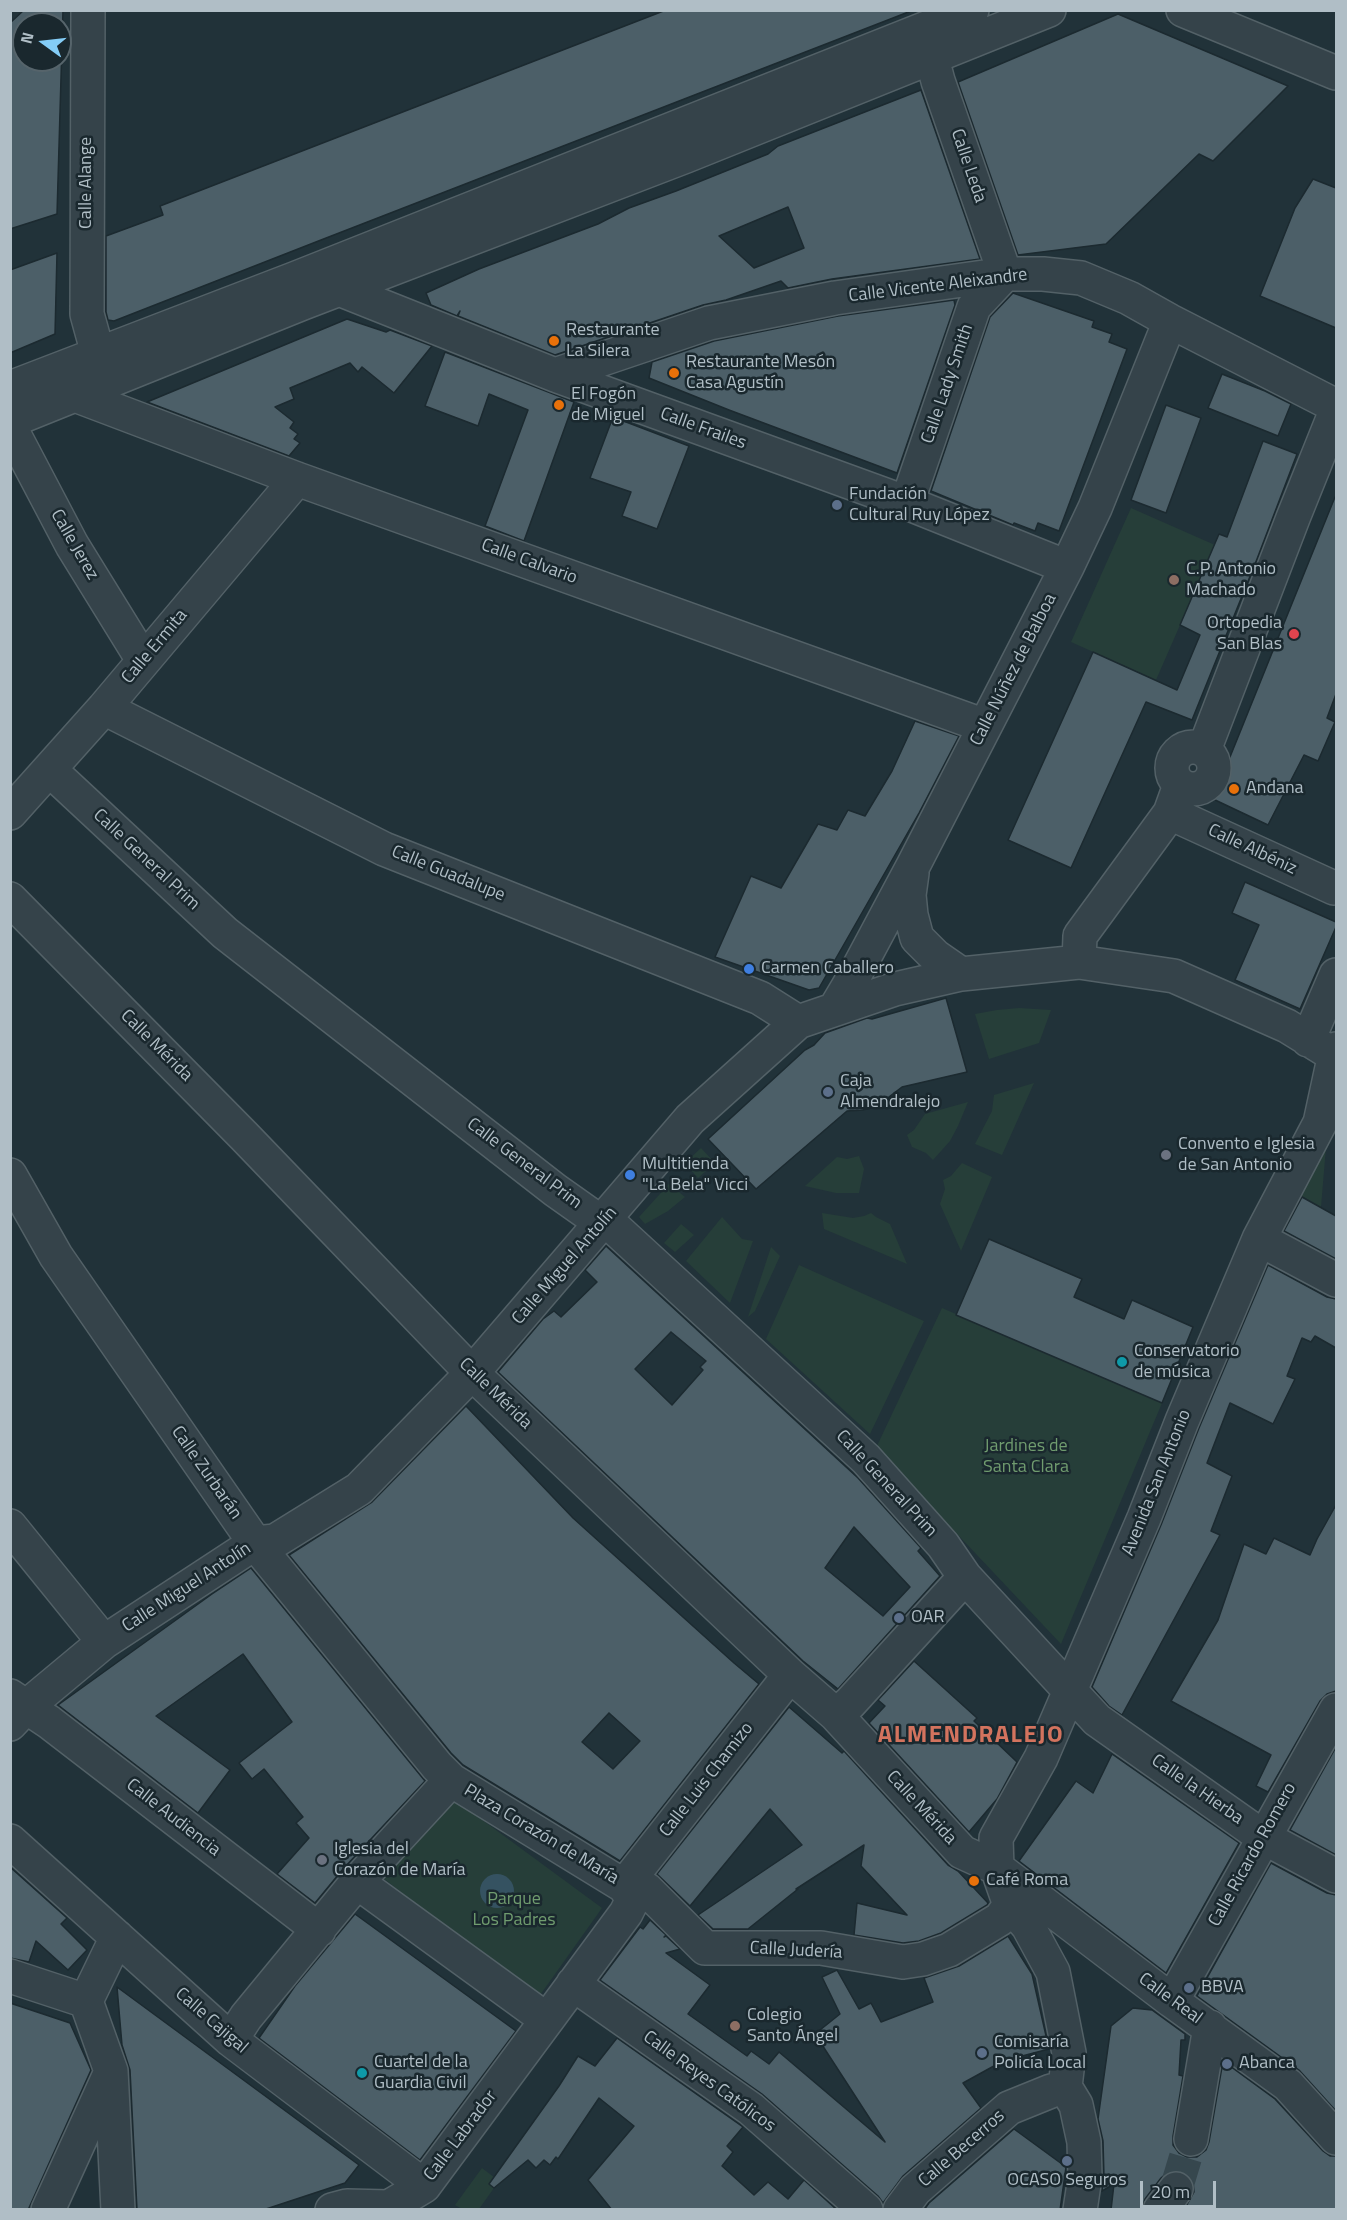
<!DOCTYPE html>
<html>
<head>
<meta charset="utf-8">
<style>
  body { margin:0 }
  #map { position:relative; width:1347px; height:2220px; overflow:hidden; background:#213239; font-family:"Titillium Web",sans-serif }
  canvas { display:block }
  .frame { position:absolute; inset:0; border:12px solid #b0bec6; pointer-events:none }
  .north { position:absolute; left:12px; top:12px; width:60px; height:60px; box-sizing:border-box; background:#1a282e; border:2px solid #56646b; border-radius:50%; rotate:285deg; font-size:16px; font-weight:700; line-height:24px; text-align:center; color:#b0bec6 }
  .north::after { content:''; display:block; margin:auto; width:21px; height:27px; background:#84cdf7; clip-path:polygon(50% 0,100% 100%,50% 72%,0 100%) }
  .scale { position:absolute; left:1140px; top:2181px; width:76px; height:27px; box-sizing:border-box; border:3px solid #b0bec6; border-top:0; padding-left:8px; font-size:18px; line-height:21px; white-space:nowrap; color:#b0bec6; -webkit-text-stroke:4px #1a282e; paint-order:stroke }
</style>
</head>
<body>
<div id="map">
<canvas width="1347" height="2220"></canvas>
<div class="frame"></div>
<div class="north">N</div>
<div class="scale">20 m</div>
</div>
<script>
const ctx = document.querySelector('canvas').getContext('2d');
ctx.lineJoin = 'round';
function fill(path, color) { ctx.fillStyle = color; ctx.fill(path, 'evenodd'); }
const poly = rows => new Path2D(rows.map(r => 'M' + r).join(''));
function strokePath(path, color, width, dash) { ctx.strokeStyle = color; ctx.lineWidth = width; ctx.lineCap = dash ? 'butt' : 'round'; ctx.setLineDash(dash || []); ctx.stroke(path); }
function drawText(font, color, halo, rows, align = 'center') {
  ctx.font = font + ' "Titillium Web",sans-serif'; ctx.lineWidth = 5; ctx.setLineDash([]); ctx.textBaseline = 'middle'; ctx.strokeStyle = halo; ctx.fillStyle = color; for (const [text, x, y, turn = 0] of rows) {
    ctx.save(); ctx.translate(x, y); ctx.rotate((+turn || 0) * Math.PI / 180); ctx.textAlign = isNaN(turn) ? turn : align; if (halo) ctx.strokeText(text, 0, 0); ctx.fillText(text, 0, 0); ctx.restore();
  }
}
fill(poly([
  [1131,508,1215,545,1156,680,1071,642],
  [1019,1008,1051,1010,1039,1043,989,1059,975,1014,997,1010],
  [1034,1083,1002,1155,975,1144,992,1111,994,1095],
  [968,1102,958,1126,950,1141,933,1160,926,1153,912,1147,907,1135,914,1130,925,1114],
  [1327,1135,1321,1207,1298,1194],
  [701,1148,715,1163,698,1178,685,1163],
  [859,1156,864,1169,859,1193,836,1193,805,1186,837,1157,847,1159],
  [962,1163,992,1177,961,1251,940,1204,945,1189,943,1180,951,1176],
  [669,1184,685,1197,668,1211,645,1224,639,1217],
  [822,1213,853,1218,864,1216,871,1213,876,1217,890,1224,907,1264,824,1229],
  [722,1217,742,1239,753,1241,730,1303,686,1261],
  [681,1224,694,1235,675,1252,664,1243],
  [771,1247,780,1256,755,1311,748,1317],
  [799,1265,924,1321,870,1434,766,1339],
  [942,1308,1162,1403,1061,1644,876,1448],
  [447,1794,602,1908,538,1998,383,1878],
  [482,2168,499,2181,479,2209,462,2209,455,2205]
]), '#263e39');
fill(poly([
  '480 1891a17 17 0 1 1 34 0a17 17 0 1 1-34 0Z'
]), '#355261');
const building = poly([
  [24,10,63,10,57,214,10,229,10,23,24,10],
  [24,24,60,24,60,60,24,60,24,24],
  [666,10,911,11,321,240,114,321,108,320,106,312,106,236,163,215,160,206,666,10],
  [1118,14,1288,86,1213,161,1199,154,1106,244,1018,255,958,82,1118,14],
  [921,90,980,259,832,279,788,288,781,281,726,300,703,305,555,355,458,316,460,311,457,316,431,305,426,293,479,269,598,224,629,208,676,191,768,154,778,146,921,90],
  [788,207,804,248,754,268,719,236,788,207],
  [1313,179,1336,188,1336,328,1260,296,1295,208,1313,179],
  [57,253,55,334,10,353,10,270,57,253],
  [1013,293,1094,321,1092,327,1112,334,1109,342,1127,349,1059,531,1038,523,1035,531,1014,523,1013,525,931,491,990,317,1013,293],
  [954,300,955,305,897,473,729,410,649,378,652,362,714,341,838,316,954,300],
  [347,319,386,332,390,330,432,346,394,393,362,367,358,372,350,363,290,388,294,399,275,407,294,422,290,428,298,434,294,439,300,443,289,456,147,402,347,319],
  [445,352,574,402,524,541,485,526,528,410,489,394,478,426,425,406,445,352],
  [1222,374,1265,391,1291,404,1278,436,1208,408,1222,374],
  [1166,405,1201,418,1166,513,1131,500,1166,405],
  [613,417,689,446,657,529,622,516,631,492,590,478,613,417],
  [1263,441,1297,454,1257,559,1192,720,1146,702,1071,868,1008,840,1093,652,1177,690,1200,635,1180,625,1219,534,1227,537,1263,441],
  [1335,497,1336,497,1336,694,1327,718,1335,722,1318,761,1304,755,1268,825,1213,799,1335,497],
  [915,721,959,736,919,813,819,988,809,990,715,957,751,876,781,888,818,824,837,830,848,810,865,816,892,771,915,721],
  [1245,882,1336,922,1336,927,1300,1009,1235,980,1259,925,1232,913,1245,882],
  [946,998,967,1072,902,1087,877,1106,863,1110,847,1111,756,1189,708,1139,805,1050,814,1045,825,1033,867,1018,872,1019,946,998],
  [1302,1197,1336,1216,1336,1259,1284,1231,1302,1197],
  [989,1239,1082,1279,1074,1297,1124,1319,1132,1300,1193,1327,1162,1403,956,1315,989,1239],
  [606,1246,858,1478,921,1548,918,1551,940,1576,838,1689,803,1661,498,1372,543,1319,554,1311,561,1317,597,1282,585,1270,606,1246],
  [671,1332,706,1361,700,1367,703,1370,672,1405,635,1369,671,1332],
  [854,1527,910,1587,883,1616,825,1568,854,1527],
  [1268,1265,1327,1297,1336,1299,1336,1348,1315,1336,1311,1342,1302,1338,1287,1376,1295,1379,1273,1424,1230,1403,1207,1463,1232,1476,1211,1531,1220,1535,1122,1715,1109,1706,1092,1687,1161,1525,1199,1428,1268,1265],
  [466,1406,573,1518,734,1663,759,1684,620,1861,463,1765,451,1753,289,1555,372,1502,466,1406],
  [609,1713,640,1741,613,1769,582,1742,609,1713],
  [1336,1505,1336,1691,1327,1694,1320,1701,1268,1792,1256,1786,1271,1755,1171,1701,1218,1620,1244,1544,1266,1554,1274,1538,1310,1555,1317,1539,1336,1505],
  [251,1568,425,1781,343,1869,315,1903,277,1874,309,1838,296,1823,303,1817,264,1769,252,1779,239,1763,292,1722,243,1654,156,1716,230,1770,198,1813,58,1705,212,1594,251,1568],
  [914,1661,977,1718,974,1721,1017,1762,997,1799,969,1832,869,1723,885,1706,878,1700,914,1661],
  [789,1707,842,1753,844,1751,948,1865,958,1871,988,1903,987,1905,941,1933,919,1941,903,1943,854,1935,857,1903,907,1915,861,1866,864,1845,796,1889,798,1889,748,1929,713,1929,698,1915,802,1845,770,1809,690,1906,657,1874,789,1707],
  [1336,1747,1336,1855,1290,1830,1336,1747],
  [1112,1754,1239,1843,1166,1973,1019,1861,1076,1781,1093,1793,1112,1754],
  [1271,1863,1327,1893,1336,1895,1336,2111,1299,2070,1197,1996,1271,1863],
  [10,1867,67,1918,61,1924,87,1950,68,1970,36,1941,29,1962,10,1958,10,1867],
  [355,1914,516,2031,420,2160,259,2038,295,1986,355,1914],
  [650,1920,666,1935,664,1937,666,1936,680,1949,666,1953,710,1985,688,2014,747,2056,751,2051,769,2064,779,2052,885,2142,815,2034,840,2014,822,1977,837,1970,859,2009,871,2003,881,2022,933,2002,924,1978,959,1966,1008,1936,1032,1974,1049,2049,1003,2061,963,2083,981,2108,903,2176,883,2203,878,2196,762,2094,600,1980,640,1927,643,1929,650,1920],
  [117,1987,359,2165,345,2183,263,2210,137,2210,130,2070,122,2045,117,1987],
  [10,2003,70,2023,91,2070,28,2210,10,2210,10,2003],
  [1133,2008,1152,2010,1185,2034,1185,2040,1181,2040,1179,2075,1183,2076,1173,2136,1173,2145,1179,2153,1187,2157,1197,2157,1206,2150,1209,2142,1223,2061,1275,2099,1323,2151,1330,2156,1336,2156,1336,2210,1184,2210,1194,2192,1193,2182,1187,2174,1178,2170,1168,2172,1161,2178,1145,2199,1142,2210,1111,2210,1114,2184,1102,2191,1104,2177,1103,2141,1098,2119,1111,2026,1133,2008],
  [617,2038,743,2127,727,2146,733,2152,722,2166,754,2195,768,2182,788,2199,804,2180,837,2210,612,2210,588,2180,634,2126,599,2098,558,2159,556,2157,550,2165,544,2160,536,2168,528,2160,494,2188,489,2184,559,2086,578,2056,595,2066,617,2038],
  [1014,2129,1066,2167,1060,2210,924,2210,929,2203,1014,2129]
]);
fill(building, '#4c5f68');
strokePath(building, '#1c2a30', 1.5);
strokePath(poly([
  [1176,2189,1191,2139]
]), '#36474e', 33, [33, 16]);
const minor = poly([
  [88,10,87,314,98,354],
  [1183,10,1336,73],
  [932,58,938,81,1005,274],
  [339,289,555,375,907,503,1067,567],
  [555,375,709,323,835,298,1005,274,1043,274,1081,278,1129,298,1170,321,1336,406],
  [10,388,294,279,972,10],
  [75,395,297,479,985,726],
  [10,421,303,303,686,156,1049,10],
  [10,427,72,545,143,660],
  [907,503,974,307,1005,274],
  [104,708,384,849,760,998,798,1022],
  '1172 768a21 21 0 1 1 42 0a21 21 0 1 1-42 0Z',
  [1204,750,1293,518,1336,411],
  [50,770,225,933,555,1190,596,1219,605,1219,866,1459,943,1545,965,1577,1097,1720,1263,1837,1336,1876],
  [10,813,104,708,297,479],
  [1170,813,1334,888],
  [912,873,909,895,911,915,917,938,935,956,961,974],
  [10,899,245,1137,472,1373,790,1675,836,1715,962,1852,997,1868,1172,2001,1288,2085,1336,2138],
  [1079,962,1080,936,1170,813,1180,785],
  [835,1009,851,982,913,866,1067,567,1095,508,1170,321],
  [1308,1040,1336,975],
  [10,1175,56,1256,255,1543,437,1766,451,1780],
  [1259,1239,1336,1280],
  [10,1526,104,1642],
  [790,1675,624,1886,646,1889,705,1948,821,1948,903,1962,923,1959,949,1950,1000,1919,1010,1905],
  [10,1696,49,1722,319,1930],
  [836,1715,850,1703,965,1577],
  [10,1724,26,1707,104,1642,255,1543,275,1541,359,1489,472,1373,690,1119,798,1022,895,989,961,974,1079,962,1174,976,1287,1026,1334,1055],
  [10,1841,231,2040,424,2186],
  [117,1937,86,2001,111,2071,118,2210],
  [10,1976,86,2001],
  [573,1984,751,2109,866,2210],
  [1172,2001,1336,1710],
  [231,2040,246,2017,357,1882,451,1780,624,1886,631,1896,631,1903,626,1913,547,2020,357,1882],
  [1065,2087,1069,2053,1053,1972,1028,1926,1010,1905,997,1868,996,1838,1041,1758,1144,1518,1182,1421,1259,1239,1320,1123,1336,1049],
  [1065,2087,1076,2105,1084,2142,1085,2177,1080,2210],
  [1191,2139,1210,2027],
  [48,2210,109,2076],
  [332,2210,347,2206,389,2207,424,2186,547,2020],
  [900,2210,915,2190,1009,2108,1051,2091,1065,2087],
  [1160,2210,1176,2189]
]);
strokePath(minor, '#536167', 36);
strokePath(minor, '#35434a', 33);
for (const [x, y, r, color] of [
  [554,341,6,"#e8710a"],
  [674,373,6,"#e8710a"],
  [559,405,6,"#e8710a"],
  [837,505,6,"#5c6f8a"],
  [1174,580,6,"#8d6e63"],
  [1294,634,6,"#e0444e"],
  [1234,789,6,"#e8710a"],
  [749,969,6,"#3f7fe0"],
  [828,1092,6,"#5c6f8a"],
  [1166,1155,6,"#6b7280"],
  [630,1175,6,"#3f7fe0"],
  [1122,1362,6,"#0f9aa8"],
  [899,1618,6,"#5c6f8a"],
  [322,1860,6,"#6b7280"],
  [974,1881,6,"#e8710a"],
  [1189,1988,6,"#5c6f8a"],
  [735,2026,6,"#8d6e63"],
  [982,2053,6,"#5c6f8a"],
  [1227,2064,6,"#5c6f8a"],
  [362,2073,6,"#0f9aa8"],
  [1067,2161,6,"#5c6f8a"]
]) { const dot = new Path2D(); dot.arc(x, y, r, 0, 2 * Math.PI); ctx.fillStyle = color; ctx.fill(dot); strokePath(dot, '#1a282e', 2); }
drawText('18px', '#b0bec6', '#1a282e', [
  ["Calle Leda",968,166,71],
  ["Calle Alange",87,183,-90],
  ["Calle Vicente Aleixandre",938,286,-7],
  ["Calle Lady Smith",948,384,-71],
  ["Calle Frailes",703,429,20],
  ["Calle Jerez",74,545,60],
  ["Calle Calvario",529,562,20],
  ["Calle Ermita",155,647,-50],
  ["Calle Núñez de Balboa",1014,670,-63],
  ["Calle Albéniz",1252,850,25],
  ["Calle General Prim",146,860,43],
  ["Calle Guadalupe",448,874,22],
  ["Calle Mérida",156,1046,45],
  ["Calle General Prim",524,1164,37],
  ["Calle Miguel Antolín",565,1266,-49],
  ["Calle Mérida",495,1394,44],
  ["Calle Zurbarán",206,1473,55],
  ["Avenida San Antonio",1157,1483,-68],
  ["Calle General Prim",886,1484,47],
  ["Calle Miguel Antolín",187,1588,-33],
  ["Calle Luis Chamizo",707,1780,-52],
  ["Calle la Hierba",1197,1790,35],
  ["Calle Mérida",921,1808,47],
  ["Calle Audiencia",173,1818,38],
  ["Plaza Corazón de María",541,1835,31],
  ["Calle Ricardo Romero",1253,1855,-61],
  ["Calle Judería",796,1951,3],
  ["Calle Real",1170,1999,36],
  ["Calle Cajigal",211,2021,41],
  ["Calle Reyes Católicos",709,2082,36],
  ["Calle Labrador",461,2136,-53],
  ["Calle Becerros",962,2149,-41]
]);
drawText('18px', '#b0bec6', '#1a282e', [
  ["Restaurante",566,331],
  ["La Silera",566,352],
  ["Restaurante Mesón",686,363],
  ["Casa Agustín",686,384],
  ["El Fogón",571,395],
  ["de Miguel",571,416],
  ["Fundación",849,495],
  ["Cultural Ruy López",849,516],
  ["C.P. Antonio",1186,570],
  ["Machado",1186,591],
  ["Ortopedia",1282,624,"right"],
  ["San Blas",1282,645,"right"],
  ["Andana",1246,789],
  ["Carmen Caballero",761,969],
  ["Caja",840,1082],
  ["Almendralejo",840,1103],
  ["Convento e Iglesia",1178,1145],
  ["de San Antonio",1178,1166],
  ["Multitienda",642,1165],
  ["\"La Bela\" Vicci",642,1186],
  ["Conservatorio",1134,1352],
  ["de música",1134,1373],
  ["OAR",911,1618],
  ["Iglesia del",334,1850],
  ["Corazón de María",334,1871],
  ["Café Roma",986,1881],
  ["BBVA",1201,1988],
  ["Colegio",747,2016],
  ["Santo Ángel",747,2037],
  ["Comisaría",994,2043],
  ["Policía Local",994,2064],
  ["Cuartel de la",374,2063],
  ["Guardia Civil",374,2084],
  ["Abanca",1239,2064],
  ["OCASO Seguros",1067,2181,"center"]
], 'left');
drawText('18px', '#709c6f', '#1a282e', [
  ["Jardines de",1026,1447],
  ["Santa Clara",1026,1468],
  ["Parque",514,1900],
  ["Los Padres",514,1921]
]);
ctx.letterSpacing = '1.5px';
drawText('bold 24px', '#d3735e', '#1a282e', [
  ["ALMENDRALEJO",971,1736]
]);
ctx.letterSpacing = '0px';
</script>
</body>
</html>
